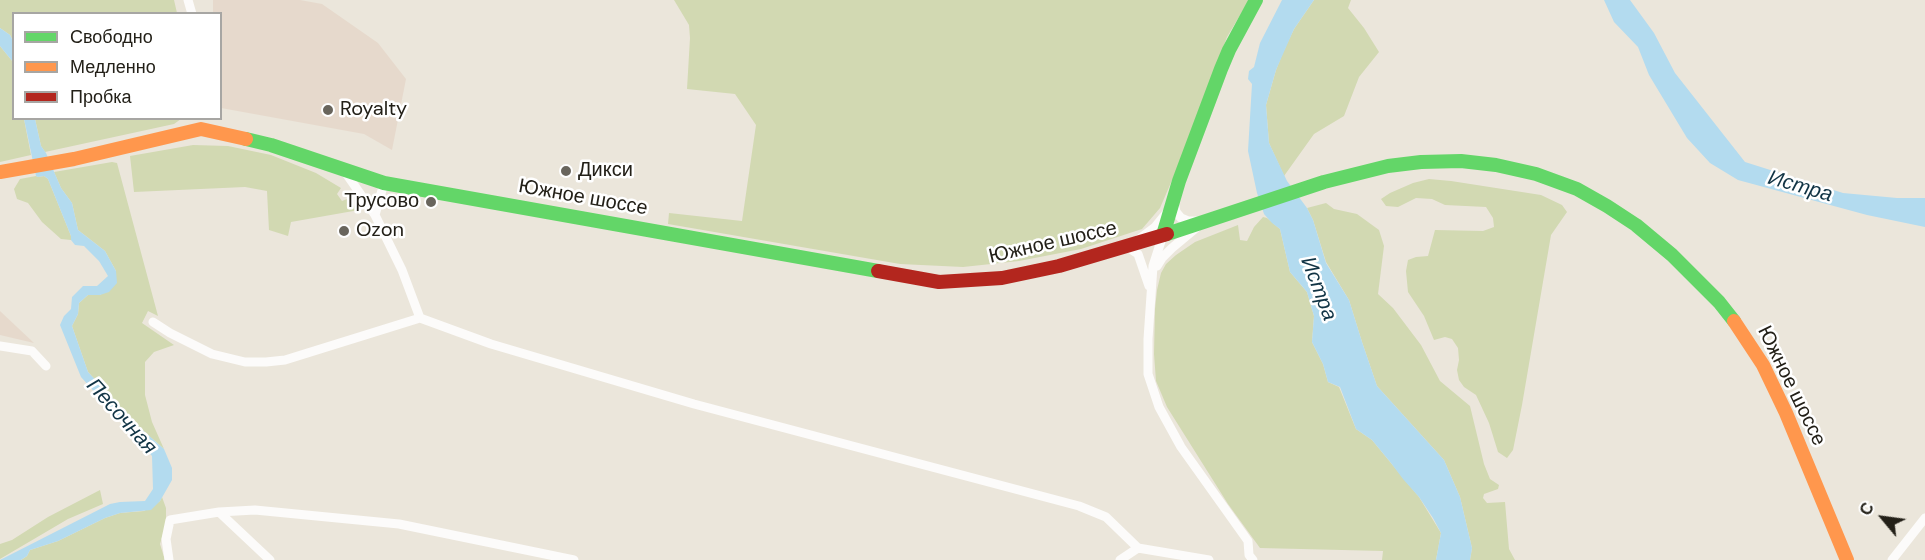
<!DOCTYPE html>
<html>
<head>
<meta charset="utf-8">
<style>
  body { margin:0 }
  #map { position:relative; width:1925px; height:560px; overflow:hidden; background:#ebe6db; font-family:"DM Sans",sans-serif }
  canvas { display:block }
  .legend { position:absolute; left:12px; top:12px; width:210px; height:108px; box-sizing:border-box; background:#fff; border:2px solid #a7a6a3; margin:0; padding:8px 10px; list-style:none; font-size:18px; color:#232018 }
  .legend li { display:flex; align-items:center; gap:12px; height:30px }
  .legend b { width:30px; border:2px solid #a7a6a3 }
  .north { position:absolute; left:1853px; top:488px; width:60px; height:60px; -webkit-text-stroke:4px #fff; paint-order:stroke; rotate:299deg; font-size:16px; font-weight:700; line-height:24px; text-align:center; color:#232018 }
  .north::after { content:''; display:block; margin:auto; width:21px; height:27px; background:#232018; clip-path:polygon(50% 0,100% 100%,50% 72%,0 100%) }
</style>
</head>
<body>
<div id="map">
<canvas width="1925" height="560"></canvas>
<ul class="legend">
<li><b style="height:8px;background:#63d668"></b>Свободно</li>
<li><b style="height:8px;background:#ff974d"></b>Медленно</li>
<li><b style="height:8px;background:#b3261e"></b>Пробка</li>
</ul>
<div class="north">С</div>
</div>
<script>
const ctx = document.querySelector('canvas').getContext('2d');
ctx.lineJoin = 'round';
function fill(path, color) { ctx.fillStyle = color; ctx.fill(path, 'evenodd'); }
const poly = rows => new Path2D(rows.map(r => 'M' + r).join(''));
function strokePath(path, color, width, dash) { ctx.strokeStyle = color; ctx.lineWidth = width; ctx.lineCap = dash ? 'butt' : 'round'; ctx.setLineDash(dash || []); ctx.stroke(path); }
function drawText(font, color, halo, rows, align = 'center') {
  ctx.font = font + ' "DM Sans",sans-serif'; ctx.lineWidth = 5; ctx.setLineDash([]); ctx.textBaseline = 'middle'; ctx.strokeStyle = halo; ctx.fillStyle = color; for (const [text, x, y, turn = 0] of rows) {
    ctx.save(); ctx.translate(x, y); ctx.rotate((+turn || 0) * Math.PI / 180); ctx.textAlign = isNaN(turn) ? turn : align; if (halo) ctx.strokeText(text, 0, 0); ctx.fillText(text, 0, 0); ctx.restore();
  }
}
fill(poly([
  [213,0,300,0,322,4,378,43,406,79,392,150,364,134,221,108,220,14,213,13],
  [0,311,34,343,0,335]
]), '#e6d9cc');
fill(poly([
  [0,0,174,0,177,13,14,14,13,41,10,35,0,28],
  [674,0,1249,0,1227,37,1185,150,1160,208,1142,229,1081,249,1019,261,963,267,900,264,668,224,669,213,742,221,756,125,735,94,687,89,690,38,689,25],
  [1314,0,1351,0,1348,8,1364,28,1379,52,1359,77,1344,116,1314,134,1284,176,1269,143,1266,105,1276,70,1283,52,1294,29],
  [0,46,13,62,14,118,24,119,31,155,0,162],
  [35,119,181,119,174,124,45,152,41,146],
  [193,145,228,146,271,155,316,173,341,188,337,194,342,201,347,199,359,210,291,222,288,236,269,230,267,191,245,187,134,192,130,156],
  [112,162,117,163,158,316,148,311,142,323,174,345,154,352,145,362,145,395,152,422,164,449,139,427,88,372,72,326,78,314,79,303,88,295,100,295,116,283,116,271,105,251,78,230,72,203,61,188,54,172],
  [36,176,38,177,44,176,48,179,71,236,71,240,61,239,42,222,28,203,17,199,14,189,20,179],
  [1429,179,1451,181,1541,195,1562,205,1567,212,1551,235,1522,405,1513,450,1507,458,1498,452,1489,423,1476,395,1464,387,1459,380,1457,370,1459,360,1458,348,1452,339,1445,337,1434,340,1424,316,1408,292,1406,271,1408,260,1416,257,1428,256,1435,230,1483,231,1494,227,1493,218,1486,207,1445,205,1432,199,1416,198,1398,207,1386,206,1381,199,1390,193,1413,183],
  [1326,203,1334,209,1357,214,1379,230,1384,246,1378,294,1393,308,1421,345,1440,381,1470,406,1484,464,1490,479,1499,485,1498,489,1484,494,1483,498,1487,503,1505,502,1509,549,1515,560,1470,560,1472,548,1460,497,1444,460,1377,386,1362,342,1349,300,1326,262,1313,220,1307,208],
  [1263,217,1267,218,1280,229,1290,272,1307,292,1314,316,1312,342,1323,364,1328,382,1339,387,1356,429,1372,440,1419,497,1441,533,1436,560,1382,560,1383,551,1260,548,1228,504,1167,407,1156,381,1154,354,1155,309,1157,290,1161,273,1166,264,1176,255,1195,242,1238,225,1240,240,1247,241,1254,227],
  [100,490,103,504,68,519,0,559,0,544,12,540,48,517],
  [162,497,166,508,166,524,160,544,165,560,21,560,27,556,30,550,58,541,105,518,120,513,144,511,160,501]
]), '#d2d9b2');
fill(poly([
  [1282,0,1314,0,1294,29,1276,70,1266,105,1269,143,1287,181,1307,208,1313,220,1326,263,1349,300,1362,342,1377,386,1444,460,1460,497,1472,548,1470,560,1436,560,1441,533,1433,518,1419,497,1403,479,1391,463,1372,440,1356,429,1340,387,1328,382,1323,364,1312,342,1314,316,1307,292,1290,272,1280,229,1272,223,1264,214,1257,193,1248,151,1252,84,1248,79,1249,71,1254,67,1260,43],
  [1604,0,1630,0,1654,33,1675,73,1745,162,1843,193,1897,198,1925,198,1925,227,1867,215,1738,180,1710,163,1687,138,1649,75,1638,47,1614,22],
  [0,28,10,35,13,41,13,62,0,46],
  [24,119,35,119,41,146,46,153,61,188,72,203,78,230,105,251,116,271,117,283,109,292,100,295,88,295,79,303,78,314,72,326,88,372,139,427,164,449,172,468,172,480,160,501,151,510,120,513,105,518,58,541,30,550,27,556,21,560,0,560,110,504,120,502,145,501,153,489,152,456,81,377,60,325,64,316,71,309,72,297,83,286,97,286,108,276,99,261,84,246,75,245,71,240,71,236,48,179,44,176,38,177,36,176]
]), '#b3dbef');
strokePath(poly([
  [188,0,192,14],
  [343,169,375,215],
  [384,183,375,215,402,270,420,318],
  [1174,202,1176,212,1181,218,1188,221,1197,221],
  [1163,235,1153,266,1148,339,1148,374,1159,407,1181,447,1248,541,1249,555,1253,560],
  [1139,239,1155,227,1168,211],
  [1126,246,1138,254,1149,286],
  [1157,266,1162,258,1172,248,1196,228],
  [153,322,170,333,212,354,245,362,266,362,285,360,420,318,491,344,694,404,1079,506,1106,517,1138,548,1209,560],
  [0,346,32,351,46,366],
  [219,512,270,560],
  [169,560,166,539,170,520,219,512,255,510,399,524,574,560],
  [1120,560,1138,548],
  [1892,560,1925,518]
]), '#fcfbfa', 9);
strokePath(poly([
  [246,139,271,145,384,183,878,271],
  [1167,234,1324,182,1388,166,1421,162,1461,161,1496,165,1536,174,1577,189,1607,206,1636,225,1672,255,1719,302,1734,321],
  [1163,235,1179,181,1221,69,1229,50,1256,0]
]), '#63d668', 14);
strokePath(poly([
  [0,172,74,159,201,129,246,139],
  [1734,321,1763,365,1786,413,1847,560]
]), '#ff974d', 14);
strokePath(poly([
  [878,271,939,282,1002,278,1059,266,1167,234]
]), '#b3261e', 14);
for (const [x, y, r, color] of [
  [328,110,6,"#69655c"],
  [566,171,6,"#69655c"],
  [431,202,6,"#69655c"],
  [344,231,6,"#69655c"]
]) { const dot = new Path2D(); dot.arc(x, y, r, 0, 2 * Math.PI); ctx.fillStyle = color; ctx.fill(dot); strokePath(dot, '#fff', 2); }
drawText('20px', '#232018', '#fff', [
  ["Royalty",340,110],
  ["Дикси",578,171],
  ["Трусово",419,202,"right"],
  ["Ozon",356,231]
], 'left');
drawText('20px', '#232018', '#fff', [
  ["Южное шоссе",583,198,10],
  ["Южное шоссе",1053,243,-13],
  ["Южное шоссе",1791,386,64]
]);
drawText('italic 21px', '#113445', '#fff', [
  ["Истра",1800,187,16],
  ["Истра",1318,289,69],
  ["Песочная",121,417,48]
]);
</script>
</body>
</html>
